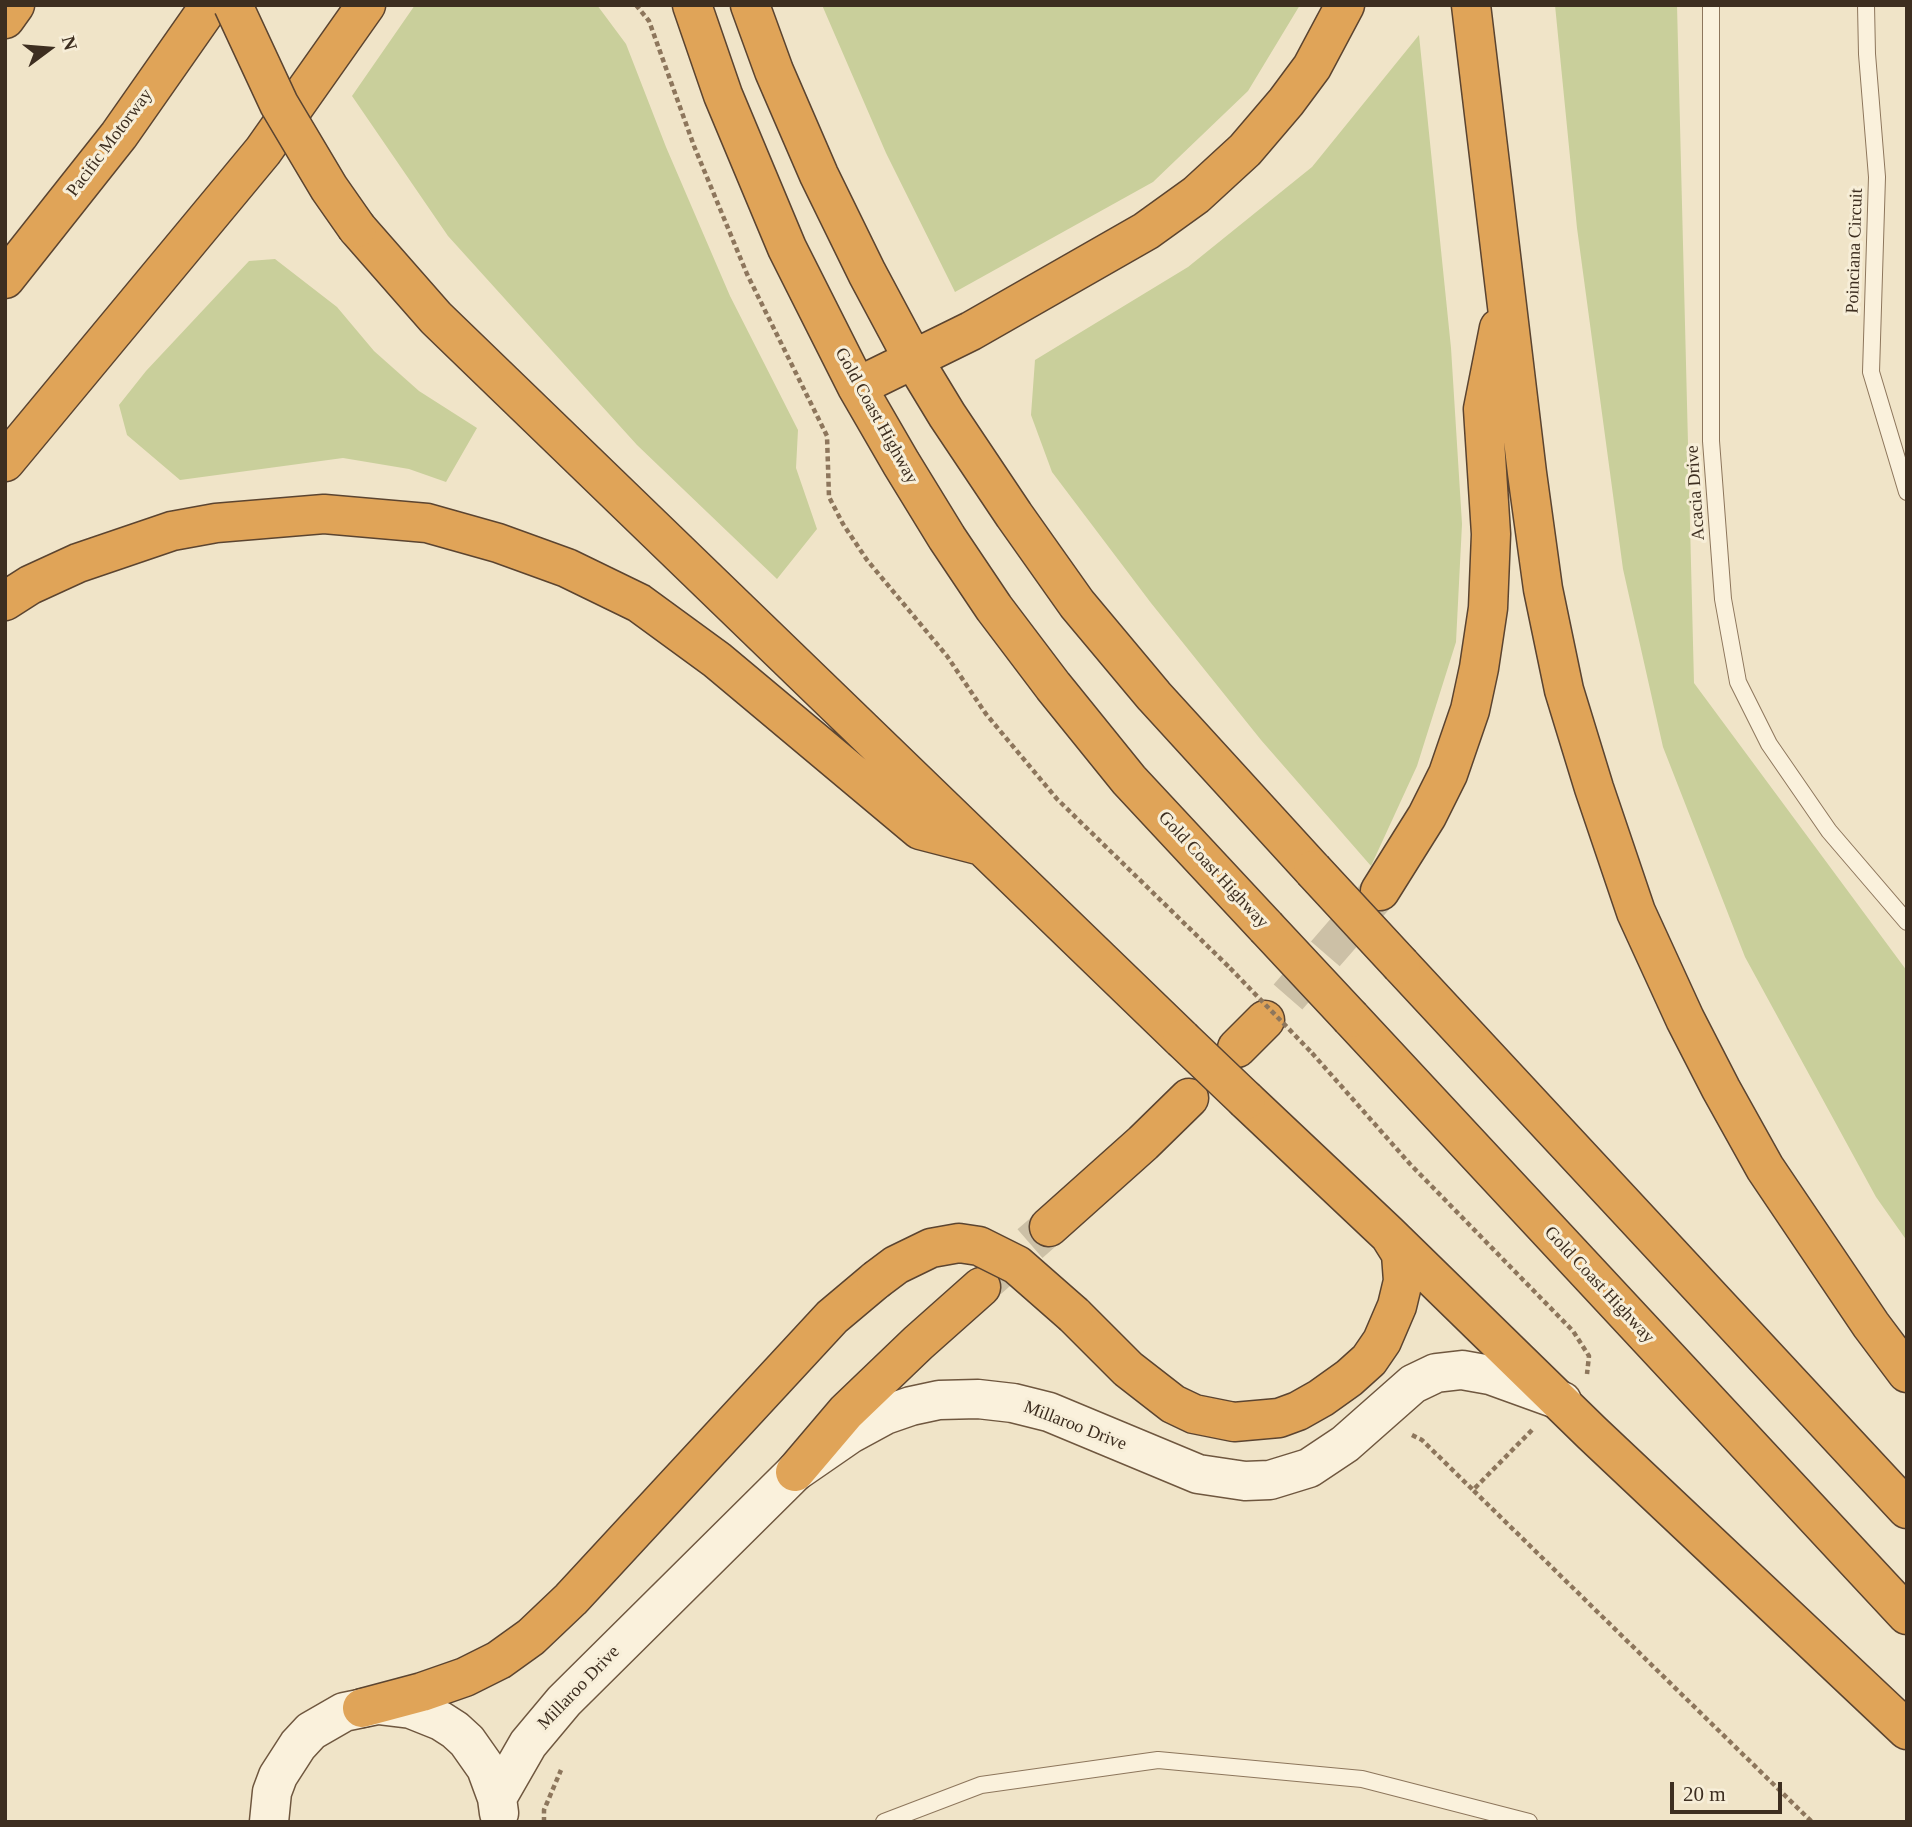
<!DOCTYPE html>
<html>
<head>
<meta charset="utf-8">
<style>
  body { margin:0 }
  #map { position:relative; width:1912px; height:1827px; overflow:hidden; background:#f0e4c8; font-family:"Times New Roman",serif }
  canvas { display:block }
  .frame { position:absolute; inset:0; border:7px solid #3d2e20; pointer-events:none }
  .north { position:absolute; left:14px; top:14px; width:70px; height:70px; -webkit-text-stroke:5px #f7eed8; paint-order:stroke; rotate:74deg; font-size:19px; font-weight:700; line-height:28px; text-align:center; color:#3d2e20 }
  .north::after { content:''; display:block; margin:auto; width:24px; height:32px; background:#3d2e20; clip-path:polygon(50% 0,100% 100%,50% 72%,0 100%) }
  .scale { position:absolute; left:1670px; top:1782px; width:112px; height:32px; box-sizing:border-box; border:4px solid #3d2e20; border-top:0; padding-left:9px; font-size:21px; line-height:24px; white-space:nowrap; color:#3d2e20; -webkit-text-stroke:5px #f7eed8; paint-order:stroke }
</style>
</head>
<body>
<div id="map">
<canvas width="1912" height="1827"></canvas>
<div class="frame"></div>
<div class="north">N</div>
<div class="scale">20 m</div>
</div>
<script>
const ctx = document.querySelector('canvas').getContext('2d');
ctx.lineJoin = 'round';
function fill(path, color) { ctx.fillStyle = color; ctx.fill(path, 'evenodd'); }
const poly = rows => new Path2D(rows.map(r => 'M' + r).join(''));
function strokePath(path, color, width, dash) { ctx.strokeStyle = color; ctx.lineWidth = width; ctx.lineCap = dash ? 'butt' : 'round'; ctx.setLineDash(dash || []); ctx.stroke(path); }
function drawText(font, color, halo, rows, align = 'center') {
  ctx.font = font + ' "Times New Roman",serif'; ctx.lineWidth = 6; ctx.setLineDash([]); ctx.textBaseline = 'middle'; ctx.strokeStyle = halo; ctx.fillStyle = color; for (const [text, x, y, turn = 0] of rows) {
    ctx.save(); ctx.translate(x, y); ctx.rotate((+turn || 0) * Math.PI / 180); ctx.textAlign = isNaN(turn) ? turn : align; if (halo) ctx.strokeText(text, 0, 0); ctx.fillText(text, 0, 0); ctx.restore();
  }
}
fill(poly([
  [415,5,597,5,626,44,666,147,730,296,798,430,796,468,817,529,777,579,637,445,448,236,352,96],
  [822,5,1300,5,1248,91,1153,182,955,292,886,153],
  [1555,5,1677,5,1694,683,1907,971,1907,1241,1876,1197,1745,957,1663,747,1623,569,1577,228],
  [1419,35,1451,348,1462,524,1456,642,1417,766,1371,866,1261,740,1151,603,1052,472,1031,415,1035,360,1188,267,1312,167],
  [275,259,337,307,374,351,419,391,477,428,446,482,409,469,343,458,180,480,127,435,119,405,146,371,249,261]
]), '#c9cf9b');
strokePath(poly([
  [1288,997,1379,892],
  [987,1281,1049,1227]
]), '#ccc0a6', 38, [38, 19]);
const lane = poly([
  [1711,5,1711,441,1723,599,1738,682,1769,744,1829,831,1907,922],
  [1866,5,1867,54,1877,177,1871,372,1907,492],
  [884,1822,981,1785,1158,1760,1362,1779,1529,1822]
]);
const secondary = poly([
  [497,1798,528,1744,564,1701,795,1472,850,1434,885,1415,911,1406,939,1400,978,1399,1013,1403,1049,1412,1198,1474,1245,1481,1270,1480,1309,1468,1345,1444,1413,1384,1436,1373,1462,1370,1490,1375,1562,1401],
  [269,1822,272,1792,278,1776,298,1745,311,1731,344,1712,378,1705,411,1709,441,1721,455,1730,467,1741,486,1768,497,1798,499,1813]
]);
const highway = poly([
  [692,5,723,95,787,248,857,387,901,463,947,538,994,608,1053,686,1129,780,1266,927],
  [750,5,774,71,819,175,867,273,913,359,947,415,1014,515,1077,604,1154,696,1313,870],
  [1471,5,1527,473,1543,589,1564,690,1594,788,1636,912,1685,1019,1721,1089,1765,1168,1871,1325,1907,1373],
  [5,19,15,5],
  [357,228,436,318,1182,1039],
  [5,279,119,135,210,5],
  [857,387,971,331,1146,231,1196,195,1245,150,1286,102,1312,67,1345,5],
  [5,462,263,151,366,5],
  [5,601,30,585,78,563,172,531,216,523,324,514,427,523,498,543,567,568,639,603,717,660,920,830,978,845],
  [1380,891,1427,816,1448,774,1470,710,1479,668,1488,608,1491,534,1483,409,1499,328],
  [1401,965,1907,1509],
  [1351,1018,1907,1615],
  [1237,1048,1265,1020],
  [1246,1100,1388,1234,1592,1433,1907,1730],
  [1049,1227,1143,1143,1189,1098],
  [1074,1315,1128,1369,1173,1404,1194,1414,1234,1422,1279,1418,1298,1411,1321,1398,1349,1378,1369,1360,1382,1341,1397,1306,1403,1281,1401,1254,1391,1238],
  [795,1472,846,1412,918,1343,981,1287],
  [362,1708,422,1692,465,1677,499,1660,531,1637,571,1599,832,1317,876,1280]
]);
strokePath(lane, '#8d765c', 18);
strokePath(secondary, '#6f573f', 41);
strokePath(highway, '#5b4430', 41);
strokePath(poly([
  [636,5,649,21,694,146,747,274,827,436,829,497,843,524,867,560,947,656,986,714,1057,799,1230,968],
  [1312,1053,1410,1164,1573,1331,1589,1356,1587,1374],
  [1532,1430,1473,1490,1812,1822],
  [1412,1435,1422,1440,1473,1490],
  [544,1822,544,1810,561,1770]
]), '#8d765c', 4.5, [5, 3.5]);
strokePath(lane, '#faf1dc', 16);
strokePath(secondary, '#faf1dc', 38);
strokePath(highway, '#e0a458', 38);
const highwayBridge = poly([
  [233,5,279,104,329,188,357,228],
  [1313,870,1401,965],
  [1266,927,1351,1018],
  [1182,1039,1246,1100],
  [876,1280,896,1265,931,1248,959,1243,979,1246,1017,1265,1074,1315]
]);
strokePath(highwayBridge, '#5b4430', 41, []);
strokePath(poly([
  [1230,968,1312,1053]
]), '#8d765c', 4.5, [5, 3.5]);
strokePath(highwayBridge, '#e0a458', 38);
drawText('18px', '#3d2e20', '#f7eed8', [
  ["Pacific Motorway",110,143,-53],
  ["Poinciana Circuit",1855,251,-88],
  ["Gold Coast Highway",876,416,61],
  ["Acacia Drive",1696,493,-94],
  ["Gold Coast Highway",1213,870,47],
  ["Gold Coast Highway",1599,1285,47],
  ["Millaroo Drive",1075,1426,21],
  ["Millaroo Drive",579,1688,-46]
]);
</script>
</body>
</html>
